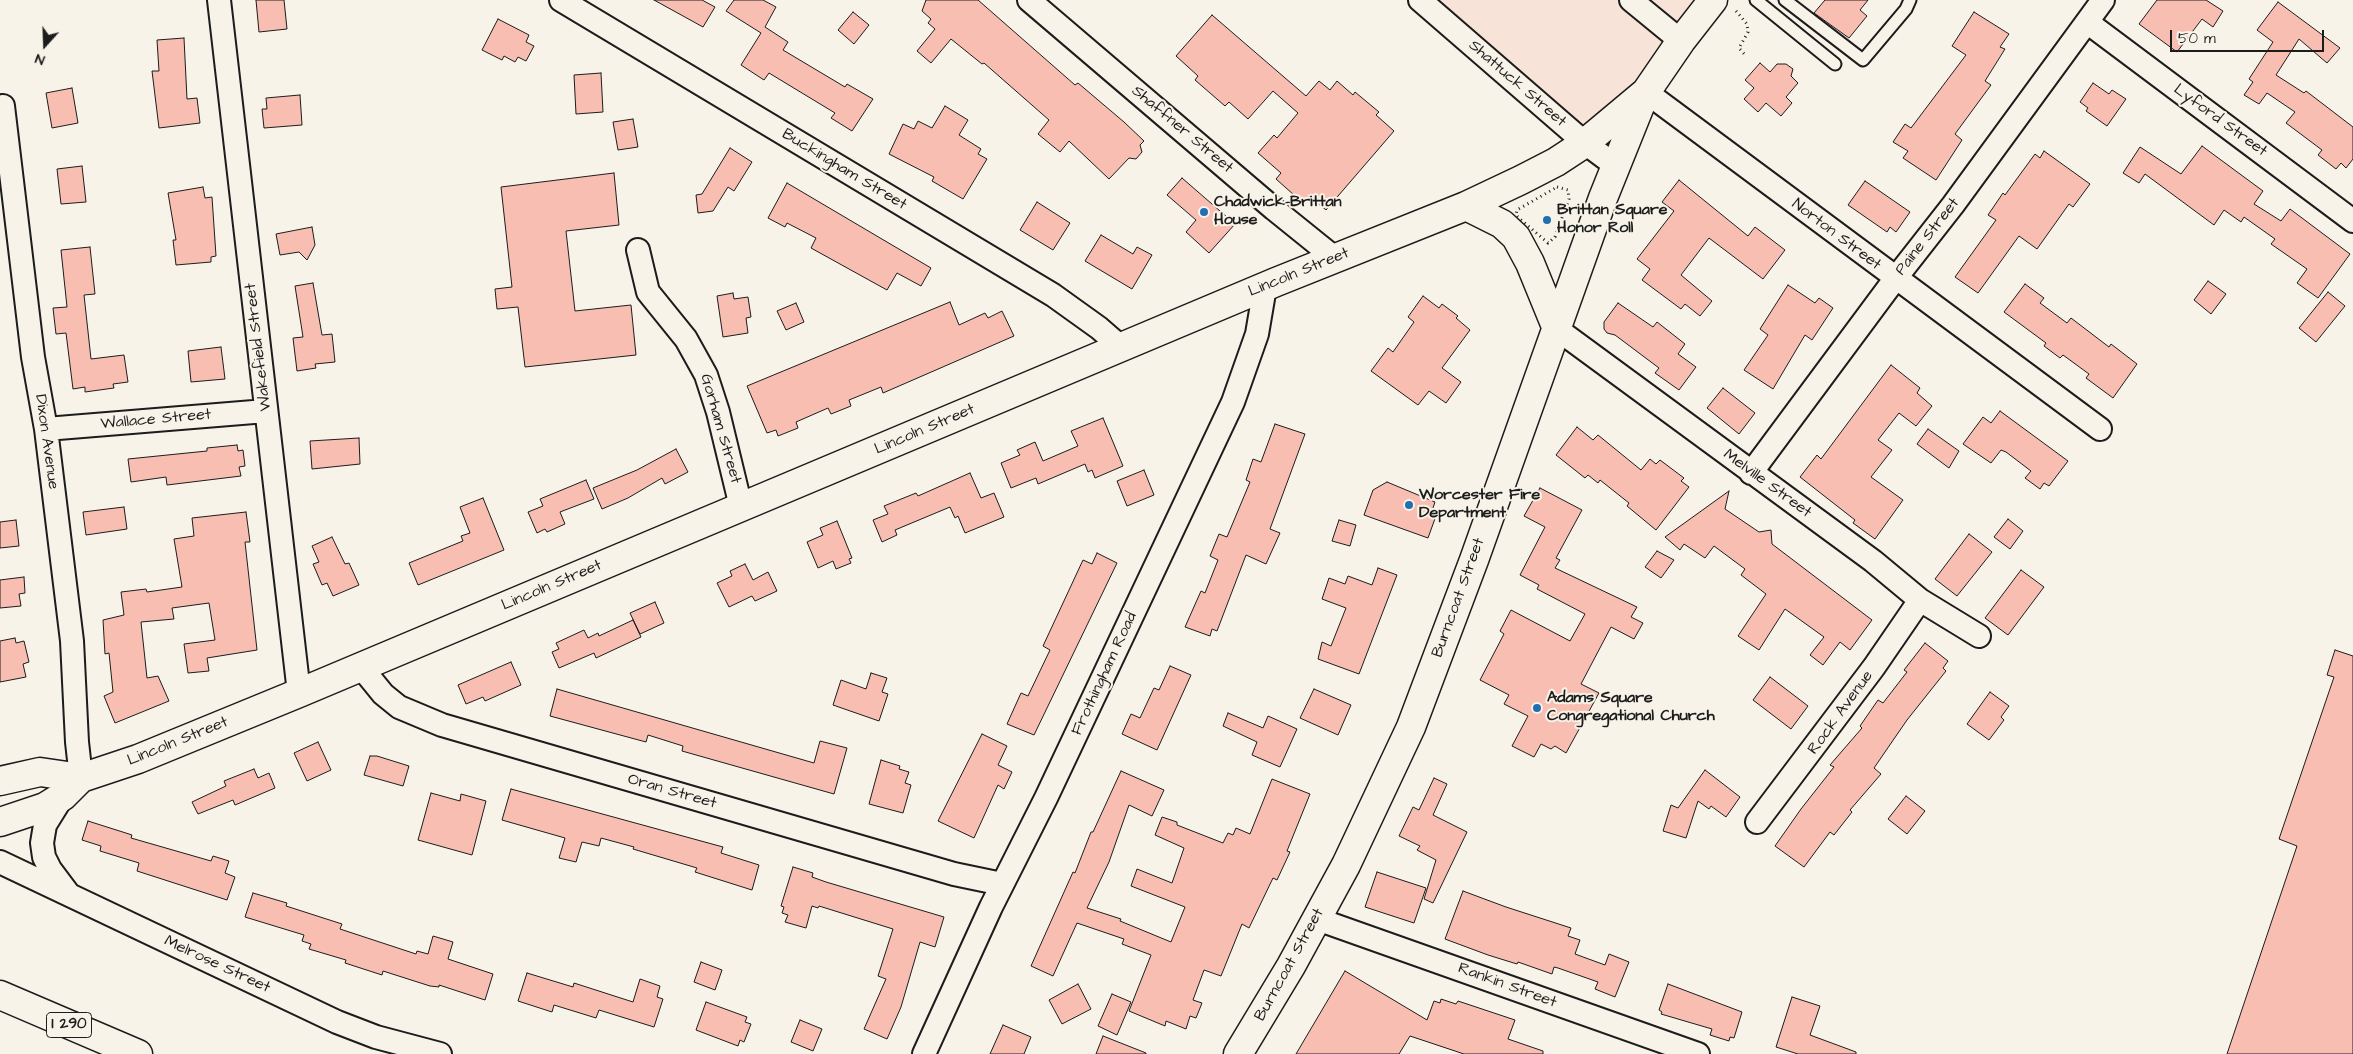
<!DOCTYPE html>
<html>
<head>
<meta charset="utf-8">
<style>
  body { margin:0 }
  #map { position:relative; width:2353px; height:1054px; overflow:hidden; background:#f7f3e8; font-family:"Architects Daughter",sans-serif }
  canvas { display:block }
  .north { position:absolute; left:20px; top:20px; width:50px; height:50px; -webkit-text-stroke:4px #f7f3e8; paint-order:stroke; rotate:200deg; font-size:14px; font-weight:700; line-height:20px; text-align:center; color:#1c1c1c }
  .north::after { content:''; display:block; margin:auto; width:18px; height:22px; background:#1c1c1c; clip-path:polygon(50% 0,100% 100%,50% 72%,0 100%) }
  .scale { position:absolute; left:2170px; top:30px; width:154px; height:22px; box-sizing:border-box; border:2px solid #1c1c1c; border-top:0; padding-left:6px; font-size:15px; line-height:18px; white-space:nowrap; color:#1c1c1c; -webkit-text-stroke:4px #f7f3e8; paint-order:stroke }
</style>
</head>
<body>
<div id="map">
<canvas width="2353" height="1054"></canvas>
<div class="north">N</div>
<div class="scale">50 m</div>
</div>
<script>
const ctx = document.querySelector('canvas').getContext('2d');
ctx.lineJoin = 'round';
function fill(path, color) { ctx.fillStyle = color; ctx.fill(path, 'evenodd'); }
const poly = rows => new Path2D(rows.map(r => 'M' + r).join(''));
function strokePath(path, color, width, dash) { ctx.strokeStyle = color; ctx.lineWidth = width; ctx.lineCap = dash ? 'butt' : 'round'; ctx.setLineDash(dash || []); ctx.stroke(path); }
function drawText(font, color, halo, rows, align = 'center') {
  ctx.font = font + ' "Architects Daughter",sans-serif'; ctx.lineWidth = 4; ctx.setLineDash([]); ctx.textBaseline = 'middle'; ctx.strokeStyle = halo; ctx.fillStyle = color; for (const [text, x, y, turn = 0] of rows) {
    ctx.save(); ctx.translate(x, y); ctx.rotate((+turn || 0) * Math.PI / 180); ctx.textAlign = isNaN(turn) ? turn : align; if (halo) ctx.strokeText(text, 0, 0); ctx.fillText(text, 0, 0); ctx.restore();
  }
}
fill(poly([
  [1420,0,1713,0,1585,143]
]), '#f8e3d8');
const building = poly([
  [256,0,284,0,287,29,259,32,256,0],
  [654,0,702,0,715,7,703,27,654,0],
  [734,0,763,0,776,7,765,27,788,42,783,50,845,87,847,84,873,99,852,131,831,118,835,113,769,73,764,80,741,65,761,33,726,11,734,0],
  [926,0,978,0,1075,85,1078,83,1124,122,1144,141,1140,145,1142,152,1136,159,1129,158,1109,179,1069,141,1060,152,1038,134,1049,120,984,63,982,64,951,39,931,63,917,51,935,29,928,23,931,19,922,11,926,0],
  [1825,0,1868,0,1860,10,1867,16,1849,38,1814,13,1825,0],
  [2157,0,2206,0,2223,11,2213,27,2202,19,2177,52,2139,24,2157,0],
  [2278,2,2340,48,2327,63,2299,39,2276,75,2304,93,2306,91,2353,127,2353,159,2346,168,2341,163,2336,169,2318,155,2322,150,2286,123,2295,112,2267,93,2259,104,2244,95,2253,82,2249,79,2273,42,2257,30,2278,2],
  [853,12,869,25,854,44,838,30,853,12],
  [1974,12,2009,34,2000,47,2005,49,1985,81,1991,85,1955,134,1962,140,1936,180,1903,158,1908,151,1893,142,1905,124,1911,128,1966,55,1952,46,1974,12],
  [1212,15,1306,96,1319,81,1330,90,1337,81,1353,95,1355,92,1379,112,1376,115,1394,131,1326,210,1309,196,1303,203,1276,179,1281,173,1258,153,1274,135,1277,138,1298,113,1273,91,1248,119,1229,102,1225,106,1195,80,1198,76,1176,56,1212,15],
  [498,19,529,35,526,42,534,46,526,61,518,57,515,62,504,56,502,60,482,50,498,19],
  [184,38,187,99,197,98,200,123,159,128,152,71,159,71,157,40,184,38],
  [1760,63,1770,72,1777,64,1786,64,1793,69,1791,76,1798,83,1786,97,1792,103,1781,116,1766,103,1758,112,1744,99,1754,88,1745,80,1760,63],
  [601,73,603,112,576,114,574,75,601,73],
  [2093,83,2109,94,2112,90,2126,99,2107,126,2086,111,2088,108,2080,102,2093,83],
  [72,88,78,123,52,128,46,93,72,88],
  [300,95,302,125,264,128,262,109,267,109,266,98,300,95],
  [945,106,968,120,959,135,981,149,978,154,987,159,963,199,932,181,934,177,889,154,903,124,914,129,918,121,932,128,945,106],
  [633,119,638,147,618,150,613,122,633,119],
  [2202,146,2263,191,2254,204,2281,221,2290,209,2350,254,2318,298,2297,283,2307,269,2271,244,2275,239,2244,217,2241,222,2224,210,2214,225,2145,174,2139,183,2123,173,2140,147,2181,174,2202,146],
  [730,148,752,162,734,191,728,187,713,211,698,213,696,195,702,194,730,148],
  [2044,151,2090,184,2073,207,2069,204,2037,249,2019,236,1978,293,1955,277,1996,220,1988,215,2003,193,2005,195,2035,154,2040,158,2044,151],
  [82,166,86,202,61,204,57,169,82,166],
  [614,173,619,225,566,231,575,311,631,305,636,355,525,367,518,307,497,309,495,289,512,287,501,187,614,173],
  [1182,178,1235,224,1209,253,1186,232,1196,220,1167,195,1182,178],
  [1679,180,1748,236,1755,227,1785,250,1763,279,1709,238,1681,275,1712,301,1700,316,1685,304,1681,309,1642,280,1650,269,1637,259,1674,211,1662,202,1679,180],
  [1865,181,1910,212,1896,232,1890,227,1887,232,1848,205,1865,181],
  [787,183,931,268,921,286,897,273,887,290,811,248,816,238,787,223,785,227,768,218,787,183],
  [203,187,205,198,212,197,216,256,211,257,211,262,176,265,173,240,176,240,168,193,203,187],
  [1037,202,1070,223,1053,250,1020,230,1037,202],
  [312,227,315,245,307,260,299,252,280,255,276,234,312,227],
  [1101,235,1133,254,1137,247,1152,255,1132,289,1085,261,1101,235],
  [90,247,95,294,84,295,91,359,124,355,128,382,113,384,114,388,85,392,85,387,73,389,66,333,56,334,53,308,67,307,61,250,90,247],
  [2208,281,2226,294,2211,314,2194,300,2208,281],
  [313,283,322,335,332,334,335,362,315,364,316,368,297,371,293,338,303,337,295,286,313,283],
  [2025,284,2044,298,2040,303,2067,323,2071,318,2109,347,2111,344,2137,364,2113,398,2086,378,2089,374,2063,355,2060,358,2044,346,2046,343,2004,312,2025,284],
  [1788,285,1815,303,1819,298,1833,308,1812,340,1805,335,1773,389,1744,370,1768,335,1760,329,1788,285],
  [2328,292,2345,306,2316,342,2299,328,2328,292],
  [733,293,734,299,748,297,751,317,746,318,748,333,723,337,717,296,733,293],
  [1423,296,1439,308,1442,304,1458,316,1456,318,1470,330,1442,368,1461,382,1446,403,1429,391,1418,405,1371,371,1388,348,1393,352,1414,322,1408,317,1423,296],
  [950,302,959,325,985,313,988,318,1002,311,1014,336,883,393,881,387,849,400,851,406,831,414,828,408,796,422,798,428,778,436,776,430,767,433,747,386,950,302],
  [796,303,804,322,786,330,777,311,796,303],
  [1618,303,1653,327,1657,322,1685,344,1678,354,1696,367,1679,390,1655,373,1659,368,1615,335,1607,333,1604,329,1604,322,1618,303],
  [221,347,225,379,191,382,188,351,221,347],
  [1891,365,1920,388,1917,393,1932,406,1916,426,1899,413,1878,440,1892,450,1871,477,1903,500,1875,539,1853,523,1855,520,1800,477,1817,455,1821,459,1891,365],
  [1723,388,1755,413,1739,434,1707,408,1723,388],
  [2000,411,2068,461,2049,486,2044,483,2040,489,2025,478,2031,471,2006,452,2001,450,1991,463,1963,444,1983,417,1991,423,2000,411],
  [1103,418,1123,466,1095,478,1092,470,1088,472,1085,464,1038,484,1036,478,1011,488,1001,463,1020,455,1017,450,1035,442,1043,461,1078,446,1071,431,1103,418],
  [1275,424,1305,434,1270,529,1280,533,1266,564,1246,555,1217,631,1212,629,1210,636,1185,627,1201,591,1205,593,1218,560,1210,556,1219,534,1227,537,1250,482,1246,480,1253,459,1261,462,1275,424],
  [1577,427,1593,440,1598,435,1641,470,1650,459,1656,464,1660,460,1684,478,1681,481,1689,487,1656,530,1627,506,1629,503,1600,480,1598,483,1588,475,1585,478,1556,455,1577,427],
  [1928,429,1959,451,1949,468,1917,444,1928,429],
  [359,438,360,464,312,469,310,441,359,438],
  [237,445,238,451,243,450,245,466,239,467,241,476,167,485,166,477,131,482,128,459,207,451,207,448,237,445],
  [676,449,688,472,665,484,662,478,628,498,602,509,593,488,637,470,676,449],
  [1144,470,1154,495,1127,506,1117,481,1144,470],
  [970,473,981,498,994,493,1004,517,965,533,958,516,955,518,950,507,895,530,897,535,882,542,873,520,888,514,884,506,916,493,918,496,970,473],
  [586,480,594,499,560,512,565,524,547,532,545,529,537,533,528,512,543,506,540,499,586,480],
  [1387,482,1435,502,1432,511,1437,513,1428,538,1364,515,1373,490,1387,482],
  [1540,488,1582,510,1556,558,1560,560,1555,568,1637,607,1631,617,1643,623,1634,639,1611,627,1581,684,1599,693,1566,753,1555,746,1551,749,1541,744,1534,757,1512,746,1528,716,1504,704,1509,695,1480,680,1504,634,1500,631,1511,610,1570,641,1585,614,1537,589,1539,585,1520,575,1545,527,1524,516,1540,488],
  [1729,491,1725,509,1759,532,1771,530,1772,544,1872,620,1850,650,1840,642,1823,665,1810,655,1824,637,1785,609,1759,650,1738,636,1766,594,1741,575,1745,569,1714,546,1705,558,1684,544,1680,550,1665,537,1729,491],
  [483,498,504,550,418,585,409,563,463,541,461,536,470,533,460,507,483,498],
  [124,507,127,529,86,535,83,512,124,507],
  [246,512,250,542,245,542,257,650,207,658,209,671,188,673,184,644,215,640,209,603,172,608,174,619,141,622,147,678,158,676,169,701,115,723,104,696,113,692,109,653,105,654,103,620,124,615,121,592,146,589,147,592,182,587,174,539,194,536,192,518,246,512],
  [2008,519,2023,531,2010,549,1994,537,2008,519],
  [16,520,19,546,0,548,0,522,16,520],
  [1339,520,1356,525,1350,546,1332,541,1339,520],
  [837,521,852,558,849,559,851,563,836,569,833,561,818,568,807,542,823,535,820,528,837,521],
  [1969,534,1992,552,1957,596,1935,579,1969,534],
  [332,537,345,564,349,563,359,585,333,596,327,583,322,585,313,564,319,562,312,546,332,537],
  [1657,551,1674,560,1661,578,1645,567,1657,551],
  [1097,553,1117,563,1034,735,1007,724,1021,693,1028,696,1050,650,1043,646,1083,560,1092,564,1097,553],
  [745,564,753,580,768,572,777,591,755,601,752,596,729,607,717,583,732,576,730,571,745,564],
  [1378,568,1397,575,1359,674,1318,659,1322,642,1331,646,1346,608,1322,599,1329,578,1345,584,1348,576,1372,585,1378,568],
  [2021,570,2044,587,2008,635,1985,618,2021,570],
  [24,577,25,593,19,594,21,606,0,608,0,580,24,577],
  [655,602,664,623,640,634,630,613,655,602],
  [633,620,641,637,596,658,594,653,559,668,552,652,559,649,556,643,584,630,588,638,598,633,599,636,633,620],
  [15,638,16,643,24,641,29,662,23,664,26,677,0,682,0,641,15,638],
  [1925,643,1948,661,1943,668,1946,671,1907,720,1874,768,1881,774,1850,810,1852,812,1834,835,1830,832,1804,867,1775,846,1801,809,1834,767,1830,765,1862,728,1860,726,1878,700,1883,703,1907,672,1904,670,1925,643],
  [2335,650,2353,656,2353,1054,2227,1054,2297,846,2279,839,2334,677,2327,675,2335,650],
  [511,662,521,685,485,701,483,697,466,704,458,685,511,662],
  [1170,666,1191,675,1157,750,1122,734,1131,714,1140,718,1154,688,1159,690,1170,666],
  [871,673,887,678,882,692,888,694,879,721,833,705,841,680,866,689,871,673],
  [1770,677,1808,706,1791,729,1753,700,1770,677],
  [557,689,814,763,820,741,847,748,834,794,682,751,683,746,648,735,646,742,550,716,557,689],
  [1314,689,1351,705,1338,735,1300,718,1314,689],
  [1990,692,2009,706,2001,717,2004,720,1989,740,1967,724,1990,692],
  [1228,713,1263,728,1268,716,1297,729,1280,767,1252,755,1257,742,1223,726,1228,713],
  [982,734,1007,746,998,765,1012,772,1004,789,998,785,974,838,938,821,982,734],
  [318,742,331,770,307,781,294,753,318,742],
  [370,756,377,756,409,766,403,786,364,775,370,756],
  [881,760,900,766,899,769,909,772,905,783,911,785,903,813,869,804,881,760],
  [254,769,258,778,269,773,275,788,235,805,233,800,198,814,192,802,226,786,224,781,254,769],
  [1705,770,1740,797,1726,817,1711,806,1709,809,1698,801,1686,838,1663,831,1671,805,1678,808,1705,770],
  [1121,771,1164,790,1152,816,1129,805,1109,862,1087,908,1121,919,1120,921,1171,942,1185,907,1131,886,1137,869,1172,883,1184,848,1155,835,1162,817,1177,822,1177,825,1223,843,1228,833,1233,835,1236,828,1250,834,1272,779,1310,794,1287,851,1290,852,1277,880,1273,878,1249,928,1242,924,1221,976,1204,970,1193,1000,1202,1003,1196,1018,1190,1016,1186,1029,1166,1021,1165,1026,1129,1011,1151,955,1122,944,1124,939,1077,923,1053,976,1031,966,1073,872,1075,873,1091,832,1093,832,1121,771],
  [1434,778,1447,784,1433,815,1467,832,1433,903,1424,899,1436,860,1417,850,1420,846,1399,836,1413,807,1419,810,1434,778],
  [511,789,723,847,721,853,759,865,752,890,695,872,697,868,633,849,634,847,601,838,599,846,582,842,576,862,559,858,565,838,502,820,511,789],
  [431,793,460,801,461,794,486,801,472,855,418,840,431,793],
  [1906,796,1925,811,1907,834,1888,819,1906,796],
  [88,821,129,834,132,835,131,838,211,861,213,856,229,861,225,873,235,877,227,900,137,871,139,863,100,851,101,846,82,840,88,821],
  [793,867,813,873,812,877,826,882,944,917,935,947,920,942,901,1007,887,1039,864,1029,886,979,878,976,893,929,819,906,818,908,812,906,806,928,785,922,788,915,782,913,784,907,781,906,793,867],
  [1377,872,1426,888,1414,923,1365,907,1377,872],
  [1463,891,1506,907,1571,928,1568,936,1580,940,1575,954,1605,965,1609,954,1629,962,1615,997,1595,989,1598,982,1558,968,1554,967,1552,974,1518,962,1517,964,1488,955,1445,939,1463,891],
  [253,893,287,903,286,906,342,924,340,929,416,954,417,951,428,954,433,936,453,942,448,959,493,974,485,1000,439,985,439,987,430,986,383,971,382,975,345,963,346,960,309,949,311,944,302,941,304,935,245,917,253,893],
  [701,962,722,970,715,990,694,982,701,962],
  [1345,971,1427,1020,1434,1001,1440,1003,1441,999,1456,1004,1458,1001,1515,1020,1508,1039,1543,1051,1543,1054,1464,1054,1410,1036,1399,1054,1296,1054,1345,971],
  [527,973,573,987,574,983,633,1002,640,979,660,986,657,997,663,999,654,1027,599,1010,596,1018,554,1005,552,1012,518,1001,527,973],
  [1078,984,1091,1009,1062,1024,1049,1000,1078,984],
  [1668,984,1742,1012,1734,1038,1730,1037,1729,1041,1710,1035,1712,1029,1661,1014,1662,1012,1659,1010,1668,984],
  [1112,994,1131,1002,1117,1035,1098,1026,1112,994],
  [1792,997,1820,1006,1810,1035,1856,1052,1856,1054,1798,1054,1776,1047,1792,997],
  [706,1002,747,1017,745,1022,751,1024,744,1042,740,1040,738,1046,696,1030,706,1002],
  [800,1020,822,1029,813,1051,791,1042,800,1020],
  [1003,1025,1031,1037,1024,1054,990,1054,1003,1025],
  [1103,1036,1146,1053,1146,1054,1096,1054,1103,1036]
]);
fill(building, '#f9beb2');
strokePath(building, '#1c1c1c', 1);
const lane = poly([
  [1756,0,1835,64],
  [1785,0,1863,60,1906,9,1910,0]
]);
const street = poly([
  [219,0,299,693],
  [561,0,1053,295,1099,328,1122,348],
  [1029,0,1274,209,1336,259],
  [1420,0,1585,143,1616,166],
  [1631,0,1681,41],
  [2087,22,2353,221],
  [1646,92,2100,429],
  [3,106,33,357,46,429,72,641,77,742,81,778],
  [638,250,648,292,686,339,706,375,718,412,741,507],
  [1557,329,1873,561,1920,600,1979,636],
  [46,429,266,411],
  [1751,473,1895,279,1953,205,2103,0],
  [361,667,383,694,399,707,442,725,954,874,1002,884],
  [63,796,45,825,42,843,44,857,50,869,68,893],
  [1757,822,1874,667,1920,600],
  [0,862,337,1022,376,1037,440,1054],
  [1317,919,1698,1054],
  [924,1054,991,907,1046,798,1233,402,1257,334,1265,287]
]);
const secondary = poly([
  [1466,206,1502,224,1516,237,1530,263,1557,329],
  [0,781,40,772,81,778],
  [0,822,45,807,63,796,81,778,138,759,299,693,1276,282,1466,206,1521,180,1556,162,1585,143,1646,92,1681,41,1713,0],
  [1238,1054,1291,966,1346,865,1411,727,1474,560,1603,198,1644,96]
]);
const highway = poly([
  [0,995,138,1054]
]);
strokePath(lane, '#1c1c1c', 15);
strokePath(street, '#1c1c1c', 26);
strokePath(secondary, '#1c1c1c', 31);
strokePath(highway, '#1c1c1c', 31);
strokePath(poly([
  [1736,11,1747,24,1748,32,1739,48,1746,56],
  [1557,187,1568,190,1569,199,1555,237,1548,243,1520,219,1516,215,1517,210,1557,187]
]), '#1c1c1c', 3, [1, 4]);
strokePath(lane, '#f7f3e8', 11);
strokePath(street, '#f7f3e8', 22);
strokePath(secondary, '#f7f3e8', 28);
strokePath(highway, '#f7f3e8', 28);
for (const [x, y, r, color] of [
  [1204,212,5,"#1f6fb2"],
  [1547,220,5,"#1f6fb2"],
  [1409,505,5,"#1f6fb2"],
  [1537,708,5,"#1f6fb2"]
]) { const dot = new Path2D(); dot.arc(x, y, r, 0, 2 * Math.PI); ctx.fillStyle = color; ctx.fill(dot); strokePath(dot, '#f7f3e8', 2); }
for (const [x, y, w] of [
  [69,1025,45]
]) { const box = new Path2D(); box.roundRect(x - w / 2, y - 12.5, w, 25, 4); ctx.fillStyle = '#f7f3e8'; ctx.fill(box); strokePath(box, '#1c1c1c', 1); }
drawText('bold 15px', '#1c1c1c', null, [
  ["I 290",69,1025]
]);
drawText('16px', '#1c1c1c', '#f7f3e8', [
  ["Shattuck Street",1517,84,41],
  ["Lyford Street",2220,121,36],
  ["Shaffner Street",1182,130,40],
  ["Buckingham Street",844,170,31],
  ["Norton Street",1836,235,37],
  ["Paine Street",1928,237,-52],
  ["Lincoln Street",1299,273,-22],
  ["Wakefield Street",259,347,-97],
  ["Wallace Street",156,420,-5],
  ["Gorham Street",720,429,74],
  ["Lincoln Street",925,430,-23],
  ["Dixon Avenue",46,442,82],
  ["Melville Street",1767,484,36],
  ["Lincoln Street",552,586,-23],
  ["Burncoat Street",1459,598,-70],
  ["Frothingham Road",1105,674,-65],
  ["Rock Avenue",1841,713,-54],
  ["Lincoln Street",178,742,-22],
  ["Oran Street",672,792,16],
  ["Melrose Street",217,965,25],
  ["Burncoat Street",1290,965,-61],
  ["Rankin Street",1507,986,20]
]);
drawText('bold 16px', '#1c1c1c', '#f7f3e8', [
  ["Chadwick-Brittan",1214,203],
  ["House",1214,221],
  ["Brittan Square",1557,211],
  ["Honor Roll",1557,229],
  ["Worcester Fire",1419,496],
  ["Department",1419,514],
  ["Adams Square",1547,699],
  ["Congregational Church",1547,717]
], 'left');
</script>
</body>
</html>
